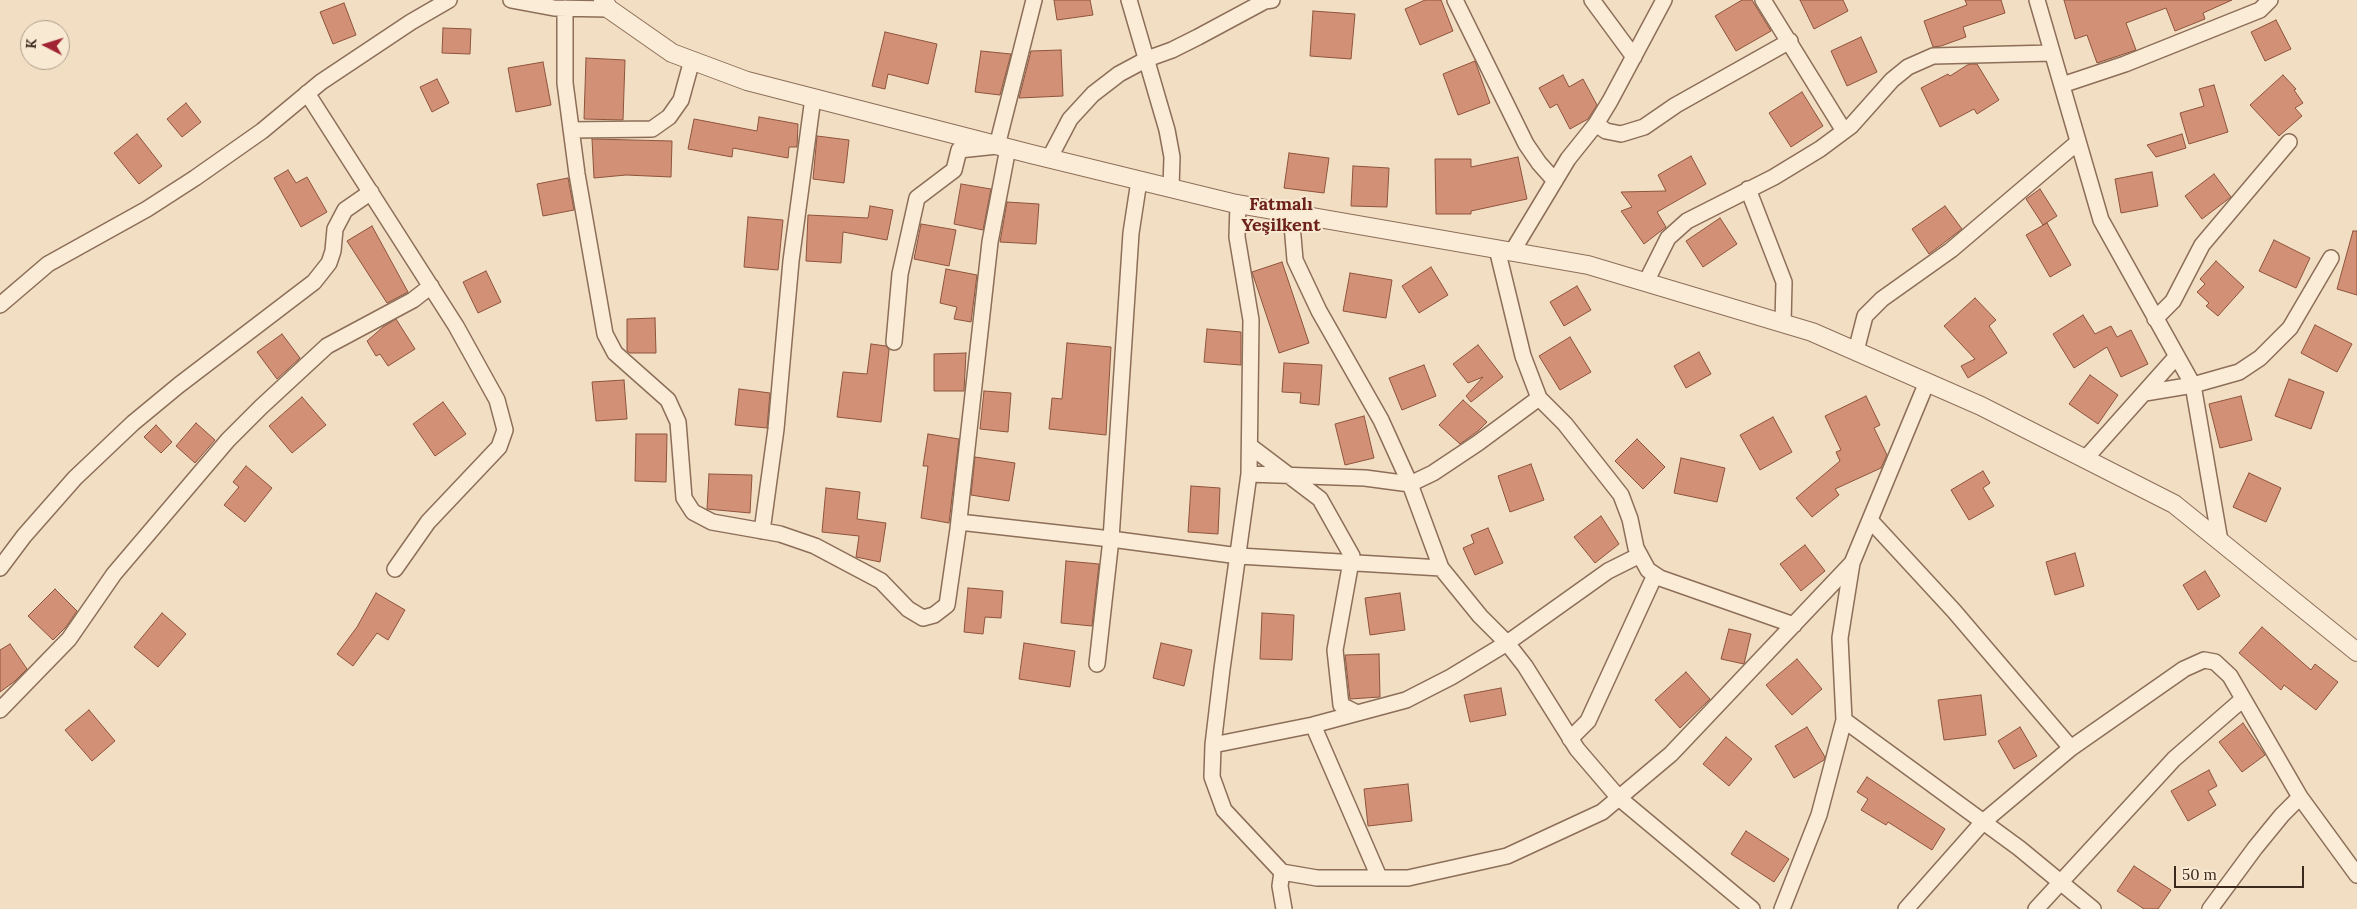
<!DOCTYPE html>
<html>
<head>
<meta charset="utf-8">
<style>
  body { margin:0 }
  #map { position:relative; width:2357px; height:909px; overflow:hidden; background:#f1dec3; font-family:Lora,serif }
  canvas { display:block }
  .north { position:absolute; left:20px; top:20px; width:50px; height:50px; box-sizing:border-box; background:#f8e9d3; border:1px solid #ad9c8a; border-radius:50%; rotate:275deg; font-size:14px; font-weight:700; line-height:20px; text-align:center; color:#3c291d }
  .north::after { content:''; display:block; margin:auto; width:18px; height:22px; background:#a12434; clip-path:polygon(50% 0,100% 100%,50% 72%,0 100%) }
  .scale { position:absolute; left:2174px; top:866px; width:130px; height:22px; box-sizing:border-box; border:2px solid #3c291d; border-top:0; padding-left:6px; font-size:15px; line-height:18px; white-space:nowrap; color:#3c291d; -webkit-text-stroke:4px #f8e9d3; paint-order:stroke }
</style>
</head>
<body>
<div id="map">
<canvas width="2357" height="909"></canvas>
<div class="north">K</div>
<div class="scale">50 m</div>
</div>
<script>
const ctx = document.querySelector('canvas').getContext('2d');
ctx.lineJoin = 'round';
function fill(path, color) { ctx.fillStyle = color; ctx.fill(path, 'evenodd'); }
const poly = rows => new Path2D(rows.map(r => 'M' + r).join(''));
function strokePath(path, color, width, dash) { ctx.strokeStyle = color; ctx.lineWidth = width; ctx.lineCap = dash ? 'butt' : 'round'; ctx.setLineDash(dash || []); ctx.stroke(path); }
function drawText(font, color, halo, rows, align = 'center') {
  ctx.font = font + ' Lora,serif'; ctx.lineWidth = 4; ctx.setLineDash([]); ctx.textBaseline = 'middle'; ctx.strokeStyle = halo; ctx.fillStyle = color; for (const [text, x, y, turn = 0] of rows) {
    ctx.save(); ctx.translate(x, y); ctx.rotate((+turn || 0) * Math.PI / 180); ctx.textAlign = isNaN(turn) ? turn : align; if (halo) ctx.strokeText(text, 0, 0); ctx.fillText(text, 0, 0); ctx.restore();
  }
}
const building = poly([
  [1054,0,1090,0,1093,15,1057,20,1054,0],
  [1425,0,1441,0,1453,31,1420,45,1405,9,1425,0],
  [1742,0,1752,0,1771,31,1736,51,1715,16,1742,0],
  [1800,0,1843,0,1848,11,1814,29,1800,0],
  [1965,0,2001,0,2005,13,1963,27,1966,37,1941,46,1933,47,1924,21,1967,5,1965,0],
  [2064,0,2232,0,2203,13,2205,19,2175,31,2166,8,2126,23,2136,50,2097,63,2087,35,2075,39,2064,0],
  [344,3,356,35,333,44,320,12,344,3],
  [1313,11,1355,14,1351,59,1310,56,1313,11],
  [2276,20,2291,49,2265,61,2251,32,2276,20],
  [443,28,471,29,470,54,442,53,443,28],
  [885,32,937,44,928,84,888,74,885,89,872,86,885,32],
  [1861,37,1877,72,1847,86,1831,51,1861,37],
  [1061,50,1063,96,1019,98,1031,51,1061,50],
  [981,51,1011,54,1000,95,975,92,981,51],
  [586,58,625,60,623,120,584,119,586,58],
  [1475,61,1490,103,1458,115,1443,74,1475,61],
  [543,62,551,105,516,112,508,68,543,62],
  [1969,64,1977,64,1999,100,1977,114,1974,109,1940,127,1921,88,1948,74,1950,76,1969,64],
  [1563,75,1569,87,1583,79,1597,105,1588,119,1570,129,1557,104,1550,108,1539,88,1563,75],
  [2283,75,2296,89,2294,90,2303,103,2295,108,2302,116,2279,136,2250,105,2283,75],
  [437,79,449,103,432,112,420,87,437,79],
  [2214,85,2228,132,2189,144,2180,113,2204,106,2199,89,2214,85],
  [1802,92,1823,126,1791,147,1769,113,1802,92],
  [186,103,201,122,182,137,167,119,186,103],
  [759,117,798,124,797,147,789,147,788,158,733,148,732,157,688,149,694,119,757,131,759,117],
  [137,134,162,166,139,184,114,153,137,134],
  [2182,134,2186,148,2156,157,2147,145,2182,134],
  [817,136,849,140,844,183,813,179,817,136],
  [592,139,672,141,671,177,626,175,594,178,592,139],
  [1289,153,1329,158,1324,193,1284,188,1289,153],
  [1691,156,1706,184,1657,212,1666,227,1644,244,1621,211,1632,207,1621,192,1666,191,1658,175,1691,156],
  [1518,157,1527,199,1471,211,1471,214,1436,214,1435,159,1471,159,1471,167,1518,157],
  [1353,166,1389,168,1387,207,1351,206,1353,166],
  [288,170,296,183,307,177,327,212,301,227,274,178,288,170],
  [2152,172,2158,206,2121,213,2115,179,2152,172],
  [2214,174,2231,197,2202,219,2185,196,2214,174],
  [568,178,574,210,543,216,537,184,568,178],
  [961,184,991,189,983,230,954,224,961,184],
  [2040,189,2057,216,2043,225,2026,199,2040,189],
  [1007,202,1039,204,1036,244,1000,242,1007,202],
  [870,206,893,210,887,240,843,232,841,263,806,261,808,215,868,218,870,206],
  [1945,206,1962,229,1929,254,1912,229,1945,206],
  [748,217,783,220,778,270,744,267,748,217],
  [1720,218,1737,244,1703,267,1686,241,1720,218],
  [2047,223,2071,265,2050,277,2026,235,2047,223],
  [921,224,956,230,949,266,914,259,921,224],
  [372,226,408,292,387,303,347,241,372,226],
  [2353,231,2357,231,2357,295,2337,289,2353,231],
  [2274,240,2310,258,2296,288,2259,271,2274,240],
  [2216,261,2244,287,2218,316,2206,306,2209,303,2197,292,2205,284,2200,279,2216,261],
  [1282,262,1309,343,1279,353,1252,272,1282,262],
  [1431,267,1448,295,1419,313,1402,286,1431,267],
  [946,269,977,275,971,322,954,319,957,307,940,303,946,269],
  [486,271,501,302,478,313,463,282,486,271],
  [1350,273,1392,280,1386,318,1343,311,1350,273],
  [1577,286,1591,310,1564,326,1550,302,1577,286],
  [1975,298,1996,320,1989,326,2007,353,1968,378,1961,366,1975,359,1944,326,1975,298],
  [2083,315,2095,334,2111,326,2117,337,2131,330,2148,364,2121,377,2107,347,2074,368,2053,334,2083,315],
  [655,318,656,353,630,353,627,351,627,319,655,318],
  [396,319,415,349,388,366,380,354,376,356,367,341,383,327,396,319],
  [2315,325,2352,344,2337,372,2301,353,2315,325],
  [1207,329,1241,332,1241,365,1204,362,1207,329],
  [282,334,300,358,277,379,257,352,282,334],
  [1570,337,1591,372,1560,390,1539,356,1570,337],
  [1067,343,1111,347,1106,435,1049,429,1052,398,1062,399,1067,343],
  [871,344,886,346,889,350,881,422,837,417,843,372,867,374,871,344],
  [1478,345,1503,377,1471,402,1466,396,1483,377,1468,383,1453,364,1478,345],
  [1699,352,1711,374,1686,388,1674,366,1699,352],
  [966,353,964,391,934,391,934,354,966,353],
  [1284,363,1322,365,1319,405,1300,403,1301,393,1282,392,1284,363],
  [1424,365,1436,396,1402,410,1389,378,1424,365],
  [2090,375,2118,395,2098,424,2069,404,2090,375],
  [2289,379,2324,392,2311,429,2275,416,2289,379],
  [624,380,627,419,596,421,592,382,624,380],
  [739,389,770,393,767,428,735,425,739,389],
  [984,391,1011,393,1008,432,980,429,984,391],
  [1866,396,1880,425,1874,428,1887,455,1881,468,1835,489,1839,495,1812,517,1796,498,1840,461,1836,452,1841,450,1825,416,1866,396],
  [2241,396,2252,440,2220,448,2209,404,2241,396],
  [302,397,326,425,292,453,269,426,302,397],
  [1463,400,1487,422,1478,431,1460,444,1439,425,1463,400],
  [443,402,466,434,435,456,413,424,443,402],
  [1364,416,1374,458,1345,465,1335,424,1364,416],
  [1773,417,1792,452,1760,470,1740,435,1773,417],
  [196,423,215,440,195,463,176,446,196,423],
  [156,425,172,442,161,453,144,437,156,425],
  [636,434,667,434,666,482,635,481,636,434],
  [928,434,959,439,949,523,921,518,928,466,923,466,928,434],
  [1637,439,1665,467,1643,489,1615,461,1637,439],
  [975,457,1015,463,1009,501,971,495,975,457],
  [1681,458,1725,468,1717,502,1674,493,1681,458],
  [1531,464,1544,500,1510,512,1498,476,1531,464],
  [246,466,272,488,245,522,224,505,239,487,233,482,246,466],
  [1983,471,1990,483,1983,488,1994,506,1969,520,1951,490,1983,471],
  [2249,473,2281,488,2266,522,2233,507,2249,473],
  [709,474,752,475,750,513,707,509,709,474],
  [1191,486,1220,488,1218,534,1188,532,1191,486],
  [826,488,860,492,857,519,886,523,880,562,856,557,859,536,822,532,826,488],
  [1601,516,1619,544,1595,563,1574,537,1601,516],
  [1488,528,1503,563,1475,575,1463,548,1474,543,1471,535,1488,528],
  [1805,545,1825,571,1801,591,1780,564,1805,545],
  [2075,553,2084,586,2055,595,2046,562,2075,553],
  [1066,561,1099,564,1092,626,1061,623,1066,561],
  [2205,571,2220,596,2198,610,2183,585,2205,571],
  [968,588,1003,591,1001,618,985,617,983,634,964,632,968,588],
  [55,589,77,611,66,627,53,640,28,616,55,589],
  [376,593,405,610,388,640,377,633,353,666,337,654,357,627,376,593],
  [1400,593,1405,630,1370,635,1365,598,1400,593],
  [162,613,186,634,158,667,134,647,162,613],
  [1262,613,1294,615,1292,660,1260,659,1262,613],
  [2262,627,2311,670,2315,664,2338,682,2316,710,2284,685,2281,690,2239,653,2262,627],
  [1729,629,1751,634,1744,664,1721,659,1729,629],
  [1024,643,1075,651,1070,687,1019,679,1024,643],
  [1161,643,1192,650,1184,686,1153,678,1161,643],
  [10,644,27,669,15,681,0,692,0,650,10,644],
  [1379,654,1380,697,1350,699,1345,655,1379,654],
  [1797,659,1822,689,1792,715,1766,685,1797,659],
  [1686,672,1710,699,1680,728,1655,700,1686,672],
  [1501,688,1506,715,1470,722,1464,695,1501,688],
  [1981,695,1986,735,1944,740,1938,700,1981,695],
  [89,710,115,741,92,761,65,730,89,710],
  [2243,723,2265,755,2242,772,2219,742,2243,723],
  [1807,727,1825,757,1824,760,1794,778,1775,746,1807,727],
  [2020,727,2037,756,2014,769,1998,741,2020,727],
  [1726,737,1752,759,1729,786,1703,764,1726,737],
  [2209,770,2217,786,2208,791,2216,805,2188,821,2171,791,2209,770],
  [1867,777,1945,829,1932,850,1888,822,1886,825,1861,810,1868,799,1857,792,1867,777],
  [1408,784,1412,821,1368,826,1364,789,1408,784],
  [1746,831,1789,859,1774,882,1731,854,1746,831],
  [2134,866,2171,890,2158,909,2144,909,2117,891,2134,866]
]);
fill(building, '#d29176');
strokePath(building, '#8e533c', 1);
const minor = poly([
  [511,0,554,8,609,9],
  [1129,0,1167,130,1172,157,1171,188],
  [1455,0,1526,144,1539,163,1555,181],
  [1592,0,1634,57],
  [1763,0,1844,131],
  [2037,0,2101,220,2193,385,2220,541],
  [565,8,565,83,577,174,605,334,615,353,668,400,678,422,684,498,693,512,712,522,780,534,815,546,881,581,908,609,923,618,934,615,947,605,958,529,990,242,1008,148],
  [2062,85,2125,64,2260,10,2270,0],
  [307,93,456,326,497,400,505,430,499,447,428,522,395,569],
  [1596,124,1606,131,1621,134,1644,127,1676,105,1790,41],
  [571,130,652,129,669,117,681,100,692,60],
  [1049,159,1070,119,1093,94,1119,74,1147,59,1172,50,1198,37,1265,1,1272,0],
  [1748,189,1784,282,1783,323],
  [1238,204,1237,237,1251,320,1249,474,1222,669,1213,745,1212,777,1224,810,1282,872,1317,878,1408,878,1507,856,1602,812,1671,754,1852,563],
  [1291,213,1295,260,1319,311,1381,420,1410,484,1441,568,1480,616,1507,643,1525,666,1577,749,1619,798,1752,909],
  [1497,249,1523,356,1539,398,1565,424,1621,495,1630,519,1636,548,1648,570,1660,578,1794,625],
  [1512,252,1568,159,1596,124,1610,101,1664,0],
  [1646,282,1668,238,1687,221,1774,177,1820,149,1851,126,1892,80,1908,67,1933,56,2052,53],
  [0,305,48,264,147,209,195,178,262,131,321,82,411,22,449,0],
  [2155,319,2173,301,2202,245,2289,142],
  [894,342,900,274,917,198,954,170,959,150,997,146,1034,0],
  [1856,351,1865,316,1882,299,1951,250,2078,142],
  [2145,393,2193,385,2239,372,2260,358,2290,328,2331,258],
  [1250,446,1320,499,1352,556,1335,650,1341,705,1357,713],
  [2085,459,2176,357],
  [1249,474,1365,478,1410,484,1433,473,1478,443,1539,398],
  [1870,520,1954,611,2071,748],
  [959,522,1111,539,1239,556,1441,568],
  [762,531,776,429,791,261,813,98],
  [0,568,24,536,75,478,133,423,179,385,314,282,329,263,333,251,335,229,345,210,371,192],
  [1097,664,1111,539,1131,233,1139,181],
  [0,710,69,639,114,574,228,440,261,407,327,346,413,300,431,286],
  [1844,720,2019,848,2093,909],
  [1313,725,1379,877],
  [1570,739,1588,721,1655,575],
  [1213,745,1313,725,1406,700,1451,677,1507,643,1608,571,1640,555],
  [1282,872,1280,886,1284,909],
  [1782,909,1819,815,1844,720,1840,638,1852,563,1927,382],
  [1906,909,1983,822,2071,748,2184,669,2204,660,2215,662,2230,676,2300,797,2357,875],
  [2036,909,2174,759,2243,699],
  [2210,909,2255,848,2282,815,2300,797]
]);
const tertiary = poly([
  [603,0,609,9,672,53,747,81,1031,154,1232,203,1588,265,1812,332,1981,406,2174,504,2357,652]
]);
strokePath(minor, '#8d6e58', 18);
strokePath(tertiary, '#8d6e58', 20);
strokePath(minor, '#fbecd7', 15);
strokePath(tertiary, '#fbecd7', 18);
drawText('bold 18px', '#6c211a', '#f8e9d3', [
  ["Fatmalı",1281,205],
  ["Yeşilkent",1281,226]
]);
</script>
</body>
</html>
